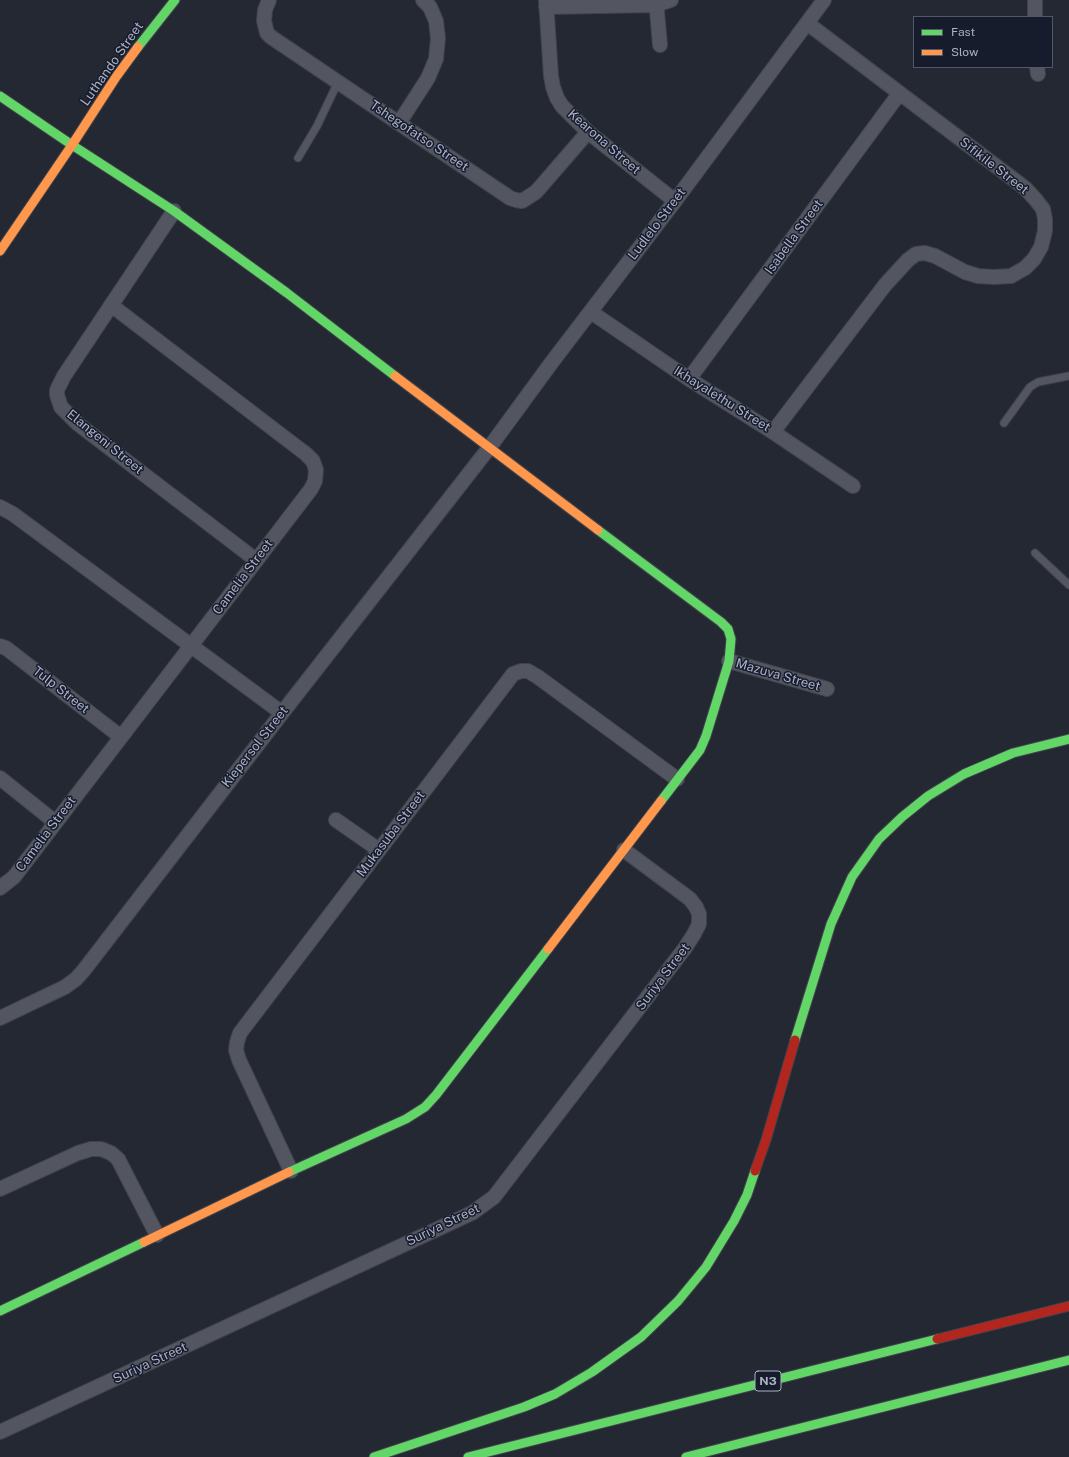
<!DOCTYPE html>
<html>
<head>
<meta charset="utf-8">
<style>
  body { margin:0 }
  #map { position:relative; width:1069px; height:1457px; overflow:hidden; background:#242832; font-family:"Public Sans",sans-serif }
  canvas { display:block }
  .legend { position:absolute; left:913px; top:16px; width:140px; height:52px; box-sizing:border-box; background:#171c2d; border:1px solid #52586a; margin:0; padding:5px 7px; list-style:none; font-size:12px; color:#abb1c6 }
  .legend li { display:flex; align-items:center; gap:8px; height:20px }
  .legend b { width:20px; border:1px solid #52586a }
</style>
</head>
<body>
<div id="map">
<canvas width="1069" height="1457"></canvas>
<ul class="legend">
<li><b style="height:5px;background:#63d668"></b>Fast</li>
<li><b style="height:5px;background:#ff974d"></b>Slow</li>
</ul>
</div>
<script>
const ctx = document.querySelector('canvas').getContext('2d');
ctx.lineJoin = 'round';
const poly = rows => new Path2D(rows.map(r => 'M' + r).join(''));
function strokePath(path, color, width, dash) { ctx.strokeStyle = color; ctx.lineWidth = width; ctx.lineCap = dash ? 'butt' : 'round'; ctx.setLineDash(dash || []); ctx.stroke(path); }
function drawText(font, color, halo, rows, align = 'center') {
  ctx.font = font + ' "Public Sans",sans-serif'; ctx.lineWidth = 3; ctx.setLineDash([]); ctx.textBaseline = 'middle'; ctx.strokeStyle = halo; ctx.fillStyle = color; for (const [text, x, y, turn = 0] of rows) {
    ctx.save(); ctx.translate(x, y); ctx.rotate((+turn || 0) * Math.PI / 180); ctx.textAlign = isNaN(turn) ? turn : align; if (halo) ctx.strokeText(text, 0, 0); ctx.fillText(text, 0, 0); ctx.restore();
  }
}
const lane = poly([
  [298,158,317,126,338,82],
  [1004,423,1030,387,1038,382,1069,376],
  [1035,553,1069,585]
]);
const street = poly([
  [269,0,265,10,264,21,267,33,271,37,510,198,516,200,522,201,536,192,588,132],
  [546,0,551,76,553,87,557,98,562,106,588,132,675,201],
  [656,0,660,45],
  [1035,0,1035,17],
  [546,7,656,5,671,0],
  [1037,67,1038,74],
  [399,123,428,78,436,59,438,38,436,21,430,7,423,0],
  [174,211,64,376,57,390,57,395,61,407,78,424,256,560],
  [591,312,689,379,773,432,853,486],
  [689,379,899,94],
  [773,432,885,285,908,260,916,254,925,253,935,256,965,272,978,276,994,277,1011,276,1025,268,1034,259,1041,247,1045,231,1045,219,1043,209,1036,200,1025,188,807,23],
  [0,507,13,514,282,713],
  [0,646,6,648,121,737],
  [729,661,827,689],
  [0,778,55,822],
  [336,820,379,850],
  [0,888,14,877,311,489,315,481,316,470,313,461,306,454,111,305],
  [0,1018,65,987,76,979,84,970,282,713,489,448,552,362,675,201,824,0],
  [291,1171,239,1060,236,1050,237,1042,240,1033,513,674,521,671,528,671,538,677,677,779],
  [0,1189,78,1153,91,1149,101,1149,111,1153,118,1159,157,1235],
  [0,1432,472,1213,494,1197,685,948,694,934,699,924,699,914,696,907,690,899,624,850]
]);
const fast = poly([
  [138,47,175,0],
  [0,96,72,145,174,211,287,293,395,376],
  [598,530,721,622,728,629,731,639,729,661,706,736,700,750,661,801],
  [795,1040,831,924,852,877,879,839,902,817,928,796,964,774,1013,753,1069,739],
  [289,1172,406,1119,425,1107,436,1095,548,949],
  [0,1311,144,1242],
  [374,1457,524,1407,555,1394,592,1372,641,1337,678,1301,706,1267,734,1221,747,1195,755,1171],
  [468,1457,937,1339],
  [686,1457,1069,1360]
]);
const slow = poly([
  [0,251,72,145,116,77,138,47],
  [395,376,598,530],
  [548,949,661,801],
  [144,1242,289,1172]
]);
const jam = poly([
  [755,1171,766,1140,795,1040],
  [937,1339,1069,1306]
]);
strokePath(lane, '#40434c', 9);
strokePath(street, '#40434c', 16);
strokePath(fast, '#40434c', 11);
strokePath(slow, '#40434c', 11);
strokePath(jam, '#40434c', 11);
strokePath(lane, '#535661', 7);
strokePath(street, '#535661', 14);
strokePath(fast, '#63d668', 9);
strokePath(slow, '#ff974d', 9);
strokePath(jam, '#b3261e', 9);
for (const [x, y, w] of [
  [768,1381,26]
]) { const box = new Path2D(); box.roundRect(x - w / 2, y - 10, w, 20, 3); ctx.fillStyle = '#171c2d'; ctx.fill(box); strokePath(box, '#abb1c6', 1); }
drawText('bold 12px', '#abb1c6', null, [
  ["N3",768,1381]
]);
drawText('13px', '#abb1c6', '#171c2d', [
  ["Luthando Street",112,64,-55],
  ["Tshegofatso Street",419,136,34],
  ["Kearona Street",604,142,41],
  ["Sifikile Street",994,166,38],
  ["Ludlelo Street",657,224,-53],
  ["Isabella Street",794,237,-54],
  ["Ikhayalethu Street",722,399,32],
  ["Elangeni Street",105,442,39],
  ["Camelia Street",243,577,-53],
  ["Mazuva Street",778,675,16],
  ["Tulp Street",61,690,38],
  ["Kiepersol Street",255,747,-52],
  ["Camelia Street",46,834,-53],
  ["Mukasuba Street",391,834,-53],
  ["Suriya Street",663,977,-53],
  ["Suriya Street",443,1225,-26],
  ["Suriya Street",150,1363,-25]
]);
</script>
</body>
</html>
